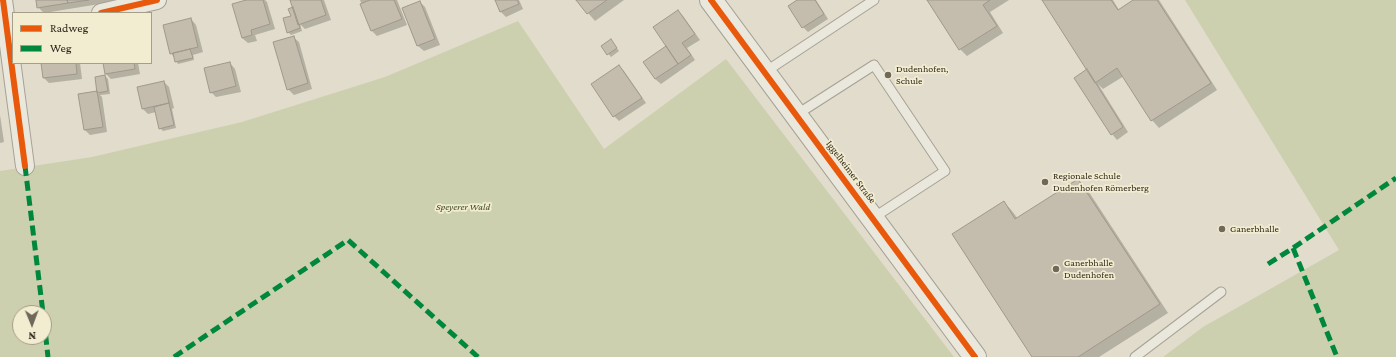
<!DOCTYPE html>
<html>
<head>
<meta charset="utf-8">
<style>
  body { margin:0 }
  #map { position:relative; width:1396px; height:357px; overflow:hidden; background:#e1dccb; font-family:"Crimson Pro",serif }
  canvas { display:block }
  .legend { position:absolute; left:12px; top:12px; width:140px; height:52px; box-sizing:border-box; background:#f2ecd1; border:1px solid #a69e89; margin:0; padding:5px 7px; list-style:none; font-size:12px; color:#332a1e }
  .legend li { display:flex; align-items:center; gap:8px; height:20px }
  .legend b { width:20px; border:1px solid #a69e89 }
  .north { position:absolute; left:12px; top:305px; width:40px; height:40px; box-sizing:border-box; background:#f2ecd1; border:1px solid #a69e89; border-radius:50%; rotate:179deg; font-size:11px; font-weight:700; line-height:16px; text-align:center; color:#332a1e }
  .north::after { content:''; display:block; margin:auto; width:14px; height:18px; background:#70685b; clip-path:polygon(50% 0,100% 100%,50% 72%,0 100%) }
</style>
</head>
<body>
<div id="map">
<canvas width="1396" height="357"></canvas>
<ul class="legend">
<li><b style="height:5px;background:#e8590c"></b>Radweg</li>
<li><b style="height:5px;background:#00873e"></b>Weg</li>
</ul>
<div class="north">N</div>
</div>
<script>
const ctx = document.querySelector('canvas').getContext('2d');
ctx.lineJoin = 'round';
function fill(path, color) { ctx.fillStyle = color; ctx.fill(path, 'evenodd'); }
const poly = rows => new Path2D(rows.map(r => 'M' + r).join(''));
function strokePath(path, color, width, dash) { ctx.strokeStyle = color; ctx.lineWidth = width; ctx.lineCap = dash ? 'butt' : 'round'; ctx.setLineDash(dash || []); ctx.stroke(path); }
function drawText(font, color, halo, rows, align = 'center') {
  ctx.font = font + ' "Crimson Pro",serif'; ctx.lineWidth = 3.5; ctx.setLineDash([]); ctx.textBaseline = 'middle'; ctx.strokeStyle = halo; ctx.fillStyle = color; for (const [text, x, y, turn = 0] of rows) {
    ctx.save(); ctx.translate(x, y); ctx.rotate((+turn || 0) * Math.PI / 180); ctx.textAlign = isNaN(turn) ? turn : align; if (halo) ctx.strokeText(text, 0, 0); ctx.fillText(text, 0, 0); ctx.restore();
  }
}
fill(poly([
  [1185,0,1396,0,1396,357,1163,357,1203,327,1339,250],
  [518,21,604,149,726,59,954,357,0,357,0,171,92,157,242,122,385,77],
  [20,313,44,313,44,337,20,337]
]), '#cdd0ae');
fill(poly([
  [37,0,112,0,112,2,44,13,38,7],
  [250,0,265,0,267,2,275,29,255,35,257,41,248,43,242,38,233,5],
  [291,0,324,0,331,20,305,29,300,24,302,31,291,35,288,32,294,8],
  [360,0,397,0,407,25,377,36,372,31],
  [496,0,519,0,523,9,506,17,501,12],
  [577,0,624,0,595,21],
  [799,0,816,0,828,19,808,32,803,27],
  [928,0,1009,0,990,12,1003,33,967,56,960,49],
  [1043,0,1113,0,1119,10,1135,0,1159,0,1217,90,1159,128,1152,120,1124,76,1103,89,1098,84,1128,132,1117,140,1112,134,1088,70],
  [420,2,425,7,440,45,424,51,418,46,404,8],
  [678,11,683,16,700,40,687,48,695,60,661,84,655,79,668,47],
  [191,19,196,25,203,52,193,55,194,60,178,64,171,53],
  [293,37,299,42,312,89,294,95,288,89],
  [611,40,619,51,611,57,602,46],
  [42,63,80,63,82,79,49,83,44,78],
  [104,63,138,63,140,74,111,79,106,74],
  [230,63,235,69,241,92,216,97,211,92],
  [619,66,624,71,646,103,619,121,614,116],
  [105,76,108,79,110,94,100,95,102,97,107,132,90,135,85,130,97,92,99,94,96,78],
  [164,82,169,87,174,108,172,109,176,128,163,131,160,128,156,112,148,114,143,109],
  [0,115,4,142,0,143],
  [1078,180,1087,189,1168,313,1099,357,1033,357,1004,202,1012,211,1018,219]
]), '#0003');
const building = poly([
  [36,0,67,0,68,3,37,8,36,0],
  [67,0,89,0,68,3,67,0],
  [246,0,263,0,270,24,251,30,252,35,242,38,232,4,246,0],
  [290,0,321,0,326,15,298,25,290,0],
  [370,0,394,0,402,19,371,31,360,4,370,0],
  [495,0,517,0,519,4,500,12,495,0],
  [576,0,607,0,587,14,576,0],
  [797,0,815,0,824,14,802,28,788,6,797,0],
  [927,0,990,0,983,5,997,26,959,50,927,0],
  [1042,0,1111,0,1118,10,1133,0,1157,0,1211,83,1151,121,1117,68,1095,83,1042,0],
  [420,1,435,39,417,46,402,8,420,1],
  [293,7,300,28,287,33,283,18,291,16,288,9,293,7],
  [678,10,695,34,682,43,691,55,678,64,653,27,678,10],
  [191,18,198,47,170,54,163,25,191,18],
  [294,36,308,83,287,90,273,42,294,36],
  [611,39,617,48,607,55,601,46,611,39],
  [666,46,678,64,655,79,643,62,666,46],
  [190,49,193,58,175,62,173,53,190,49],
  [230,62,236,86,210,93,204,68,230,62],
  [41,63,76,63,77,74,43,78,41,63],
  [103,63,134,63,135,69,105,74,103,63],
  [619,65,642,98,613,117,591,84,619,65],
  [1087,69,1123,127,1111,135,1074,78,1087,69],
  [105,75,108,91,97,93,95,77,105,75],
  [164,81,169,103,142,109,137,87,164,81],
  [97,91,103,127,84,130,78,94,97,91],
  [169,103,174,125,159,129,154,107,169,103],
  [1078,179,1160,304,1078,357,1032,357,952,234,1004,201,1015,219,1078,179]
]);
fill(building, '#c4bcac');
strokePath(building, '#a0988b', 1);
const service = poly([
  [765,72,874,0],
  [796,115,874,65,945,171,873,218],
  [1135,357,1221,292]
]);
const minor = poly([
  [3,0,25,166],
  [101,13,157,0]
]);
const tertiary = poly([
  [711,0,975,357]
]);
strokePath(service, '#a6a195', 11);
strokePath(minor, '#a6a195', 20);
strokePath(tertiary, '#a6a195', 24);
strokePath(service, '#eae7dc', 9);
strokePath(minor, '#eae7dc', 18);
strokePath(tertiary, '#eae7dc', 22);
strokePath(poly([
  [25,166,43,313],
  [1293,248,1337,357],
  [1268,264,1293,248,1396,178],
  [44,320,48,357],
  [174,357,348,240,478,357]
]), '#00873e', 5, [10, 5]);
strokePath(poly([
  [3,0,25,166],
  [711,0,975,357],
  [101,13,157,0]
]), '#e8590c', 6);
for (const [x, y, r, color] of [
  [888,75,4,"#70685b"],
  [1045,182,4,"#70685b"],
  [1222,229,4,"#70685b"],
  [1056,269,4,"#70685b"]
]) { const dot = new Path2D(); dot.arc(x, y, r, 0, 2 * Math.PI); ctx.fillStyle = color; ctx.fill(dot); strokePath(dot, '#f2ecd1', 1.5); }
drawText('10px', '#332a1e', '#f2ecd1', [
  ["Dudenhofen,",896,69],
  ["Schule",896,81],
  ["Regionale Schule",1053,176],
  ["Dudenhofen Römerberg",1053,188],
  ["Ganerbhalle",1230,229],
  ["Ganerbhalle",1064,263],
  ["Dudenhofen",1064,275]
], 'left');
drawText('10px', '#332a1e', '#f2ecd1', [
  ["Iggelheimer Straße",851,172,53]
]);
drawText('italic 10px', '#404e26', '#f2ecd1', [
  ["Speyerer Wald",463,207]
]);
</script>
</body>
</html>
